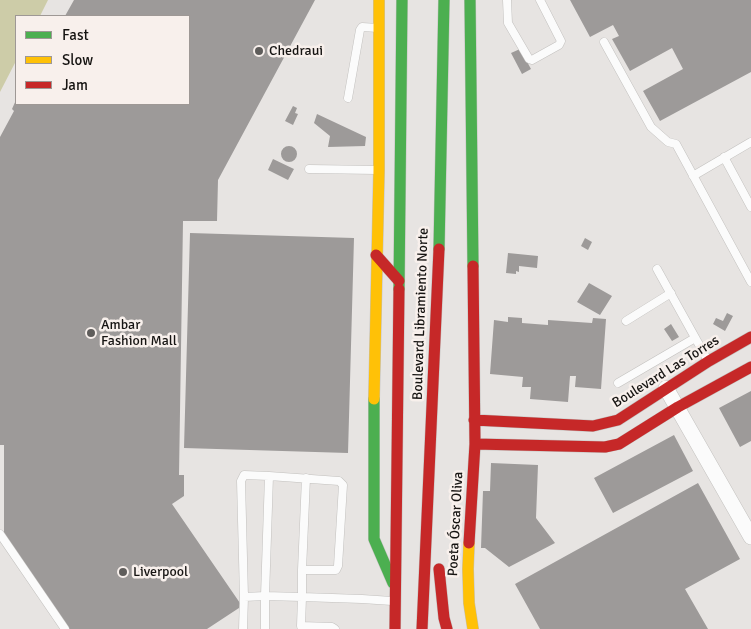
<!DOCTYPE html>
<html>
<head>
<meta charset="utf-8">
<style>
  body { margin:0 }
  #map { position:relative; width:751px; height:629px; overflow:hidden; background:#e7e4e2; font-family:Signika,sans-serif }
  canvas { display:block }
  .legend { position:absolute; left:15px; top:15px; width:175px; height:90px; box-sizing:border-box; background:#f8f0ec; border:1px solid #9e9895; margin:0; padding:6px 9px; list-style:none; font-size:15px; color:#161412 }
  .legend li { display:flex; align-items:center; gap:10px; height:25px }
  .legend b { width:25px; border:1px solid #9e9895 }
</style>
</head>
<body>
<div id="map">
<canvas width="751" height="629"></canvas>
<ul class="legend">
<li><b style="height:6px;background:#4caf50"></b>Fast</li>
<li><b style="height:6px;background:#ffc107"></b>Slow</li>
<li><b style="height:6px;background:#c62828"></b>Jam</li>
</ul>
</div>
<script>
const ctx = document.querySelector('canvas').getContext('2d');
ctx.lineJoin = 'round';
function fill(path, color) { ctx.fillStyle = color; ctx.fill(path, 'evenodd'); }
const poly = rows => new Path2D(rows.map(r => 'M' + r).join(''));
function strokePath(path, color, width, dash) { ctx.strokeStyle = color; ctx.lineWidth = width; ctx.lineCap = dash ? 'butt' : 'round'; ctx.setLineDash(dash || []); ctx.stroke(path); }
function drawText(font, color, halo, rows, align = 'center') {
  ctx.font = font + ' Signika,sans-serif'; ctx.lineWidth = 5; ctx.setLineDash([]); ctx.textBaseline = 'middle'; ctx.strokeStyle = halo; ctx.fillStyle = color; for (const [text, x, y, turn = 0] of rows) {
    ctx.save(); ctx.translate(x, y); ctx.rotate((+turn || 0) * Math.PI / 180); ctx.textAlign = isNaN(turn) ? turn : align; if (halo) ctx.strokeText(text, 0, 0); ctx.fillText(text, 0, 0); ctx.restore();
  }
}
fill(poly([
  [0,0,48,0,40,16,16,16,16,61,0,92]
]), '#cdcca8');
fill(poly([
  [74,0,315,0,218,180,217,221,183,221,179,475,184,475,184,496,172,504,242,606,207,629,66,629,4,538,4,445,0,445,0,137,14,111,12,109,16,100,16,104,189,104,189,16,65,16],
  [570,0,751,0,751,72,660,121,643,91,683,69,672,48,630,71,612,39,619,36,613,25,590,37],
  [520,49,531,69,522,74,511,53],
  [293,106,297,108,295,113,298,114,293,125,285,121],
  [317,114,366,137,365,146,328,147,330,136,314,123],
  '281 154a8 8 0 1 1 16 0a8 8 0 1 1-16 0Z',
  [273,159,294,169,288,180,268,170],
  [190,233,354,238,348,453,184,448],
  [585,238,592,242,588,250,581,246],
  [508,253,538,256,537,268,519,266,519,272,516,271,516,274,506,273],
  [589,283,612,296,600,315,577,302],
  [727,313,733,316,725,331,713,324,716,318,723,321],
  [508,317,522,318,522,323,548,325,548,320,592,323,593,318,606,319,601,389,575,387,576,376,570,376,568,402,530,399,531,387,522,387,523,377,490,374,494,320,508,322],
  [671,324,679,337,672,341,664,329],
  [751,391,751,441,740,447,719,408],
  [674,435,693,471,613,513,594,478],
  [491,463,538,465,536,518,555,543,509,567,485,548,481,548,483,491,490,491],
  [698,483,740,559,685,589,708,629,540,629,515,584]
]), '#9d9a99');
const lane = poly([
  [507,0,508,23,529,59,532,60,559,45,561,41,540,0],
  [604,42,651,127,668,142,676,144,751,282],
  [348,98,360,30,362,27,378,28],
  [724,157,751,207],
  [309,169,377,170],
  [693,176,751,142],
  [657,269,707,359],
  [626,321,671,293],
  [618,383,695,338],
  [0,534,65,629],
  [302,570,306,478],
  [243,629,244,597],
  [265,629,265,596,244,597,241,481,244,475,269,476],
  [335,629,332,627,301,626,302,597,302,570,336,570,338,566,343,485,339,481,269,476,265,596,302,597,362,599,392,601]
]);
const street = poly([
  [666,388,751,537]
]);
const fast = poly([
  [470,0,473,266],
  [439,249,444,0],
  [399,289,402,0],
  [374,399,374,539,393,583]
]);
const slow = poly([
  [374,399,379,170,379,0],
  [469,543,468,569,469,603,473,629]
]);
const jam = poly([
  [376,255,399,281],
  [474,420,593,426,618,420,709,361,751,337],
  [475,444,605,447,619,444,678,407,751,367],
  [469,543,475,444,473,266],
  [439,569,444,618,447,629],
  [395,629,399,289],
  [422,629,439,249]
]);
strokePath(lane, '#c2c0be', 9);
strokePath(street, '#c2c0be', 16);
strokePath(fast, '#c2c0be', 12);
strokePath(slow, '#c2c0be', 12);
strokePath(jam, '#c2c0be', 12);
strokePath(lane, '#fbfbfb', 8);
strokePath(street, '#fbfbfb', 15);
strokePath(fast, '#4caf50', 11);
strokePath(slow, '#ffc107', 11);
strokePath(jam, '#c62828', 11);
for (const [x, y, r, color] of [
  [259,51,5,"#5f5d5b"],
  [91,333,5,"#5f5d5b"],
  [123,572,5,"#5f5d5b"]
]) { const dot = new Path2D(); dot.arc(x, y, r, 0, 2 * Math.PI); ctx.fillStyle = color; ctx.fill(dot); strokePath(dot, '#f8f0ec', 2); }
drawText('14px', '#161412', '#f8f0ec', [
  ["Chedraui",269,51],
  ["Ambar",101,325],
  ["Fashion Mall",101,341],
  ["Liverpool",133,572]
], 'left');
drawText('14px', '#161412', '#f8f0ec', [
  ["Boulevard Libramiento Norte",421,314,-88],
  ["Boulevard Las Torres",666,372,-32],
  ["Poeta Óscar Oliva",456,524,-87]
]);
</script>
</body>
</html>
